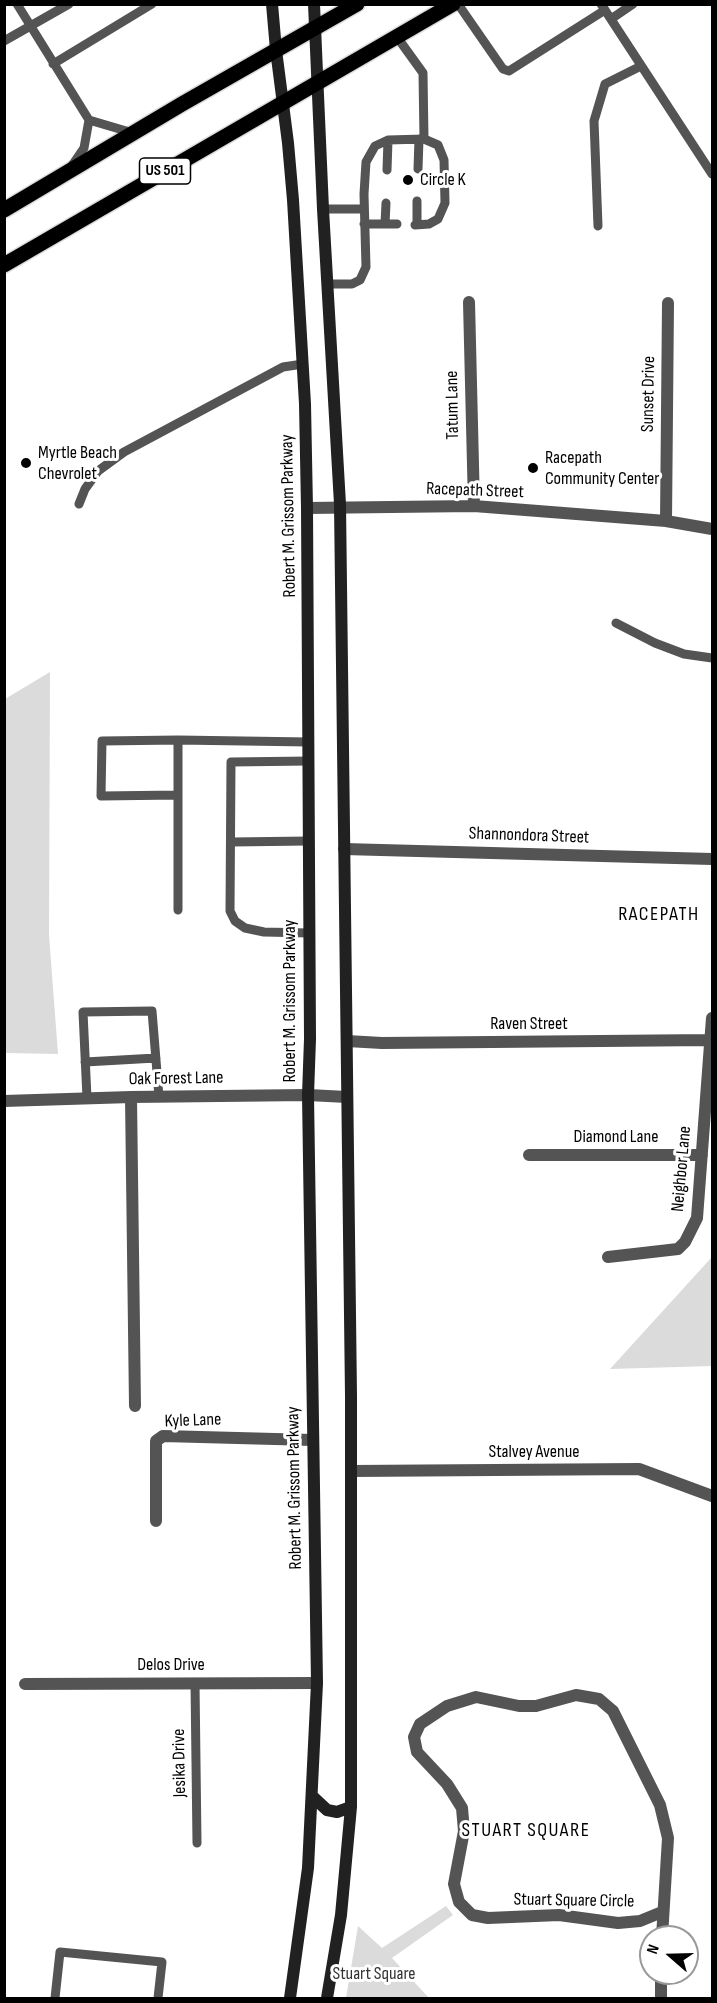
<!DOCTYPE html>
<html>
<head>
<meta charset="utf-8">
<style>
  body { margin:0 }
  #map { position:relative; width:717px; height:2003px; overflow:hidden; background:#fff; font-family:"Sofia Sans Condensed",sans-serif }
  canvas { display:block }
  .frame { position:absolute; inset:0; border:6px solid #000; pointer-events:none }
  .north { position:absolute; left:639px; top:1925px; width:60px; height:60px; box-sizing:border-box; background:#fff; border:2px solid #999; border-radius:50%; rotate:290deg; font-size:16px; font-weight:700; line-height:24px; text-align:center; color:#000 }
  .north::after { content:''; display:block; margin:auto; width:21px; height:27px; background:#000; clip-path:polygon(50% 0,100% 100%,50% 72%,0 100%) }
</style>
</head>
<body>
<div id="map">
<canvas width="717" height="2003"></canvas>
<div class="frame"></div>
<div class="north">N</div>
</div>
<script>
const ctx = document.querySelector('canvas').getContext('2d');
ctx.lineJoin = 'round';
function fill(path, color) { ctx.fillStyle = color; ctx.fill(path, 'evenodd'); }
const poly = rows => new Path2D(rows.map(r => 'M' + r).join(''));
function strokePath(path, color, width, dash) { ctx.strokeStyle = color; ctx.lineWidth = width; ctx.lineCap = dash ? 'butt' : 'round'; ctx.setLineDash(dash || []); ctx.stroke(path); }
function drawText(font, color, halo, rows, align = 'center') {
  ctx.font = font + ' "Sofia Sans Condensed",sans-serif'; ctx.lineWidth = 6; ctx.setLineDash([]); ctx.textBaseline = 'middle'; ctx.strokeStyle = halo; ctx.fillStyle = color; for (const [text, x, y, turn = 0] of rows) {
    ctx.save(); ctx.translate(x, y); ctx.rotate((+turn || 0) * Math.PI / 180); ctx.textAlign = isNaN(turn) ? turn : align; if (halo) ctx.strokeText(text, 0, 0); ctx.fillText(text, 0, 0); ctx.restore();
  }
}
fill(poly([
  [50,672,49,935,58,1054,5,1053,5,699],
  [712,1250,712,1366,610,1369,711,1258],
  [446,1906,453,1915,392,1958,429,1998,346,1998,358,1926,382,1948]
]), '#dbdbdb');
const primary = poly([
  [4,210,182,104,357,4],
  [4,265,453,4]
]);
strokePath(primary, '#dbdbdb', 18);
strokePath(poly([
  [17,4,89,120,133,133],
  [458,4,503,69,509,71,605,10],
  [601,4,712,174],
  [611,19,633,4],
  [4,41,69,4],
  [53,64,152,4],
  [71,167,84,148,89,120],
  [418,169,419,139],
  [387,170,388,140],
  [417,201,417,225],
  [323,209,364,209],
  [364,224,397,224],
  [385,224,386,203],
  [415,225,429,224,438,219,445,203,444,160,438,145,424,139],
  [598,226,594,121,605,84,641,66],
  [327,284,352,284,360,280,366,267,364,194,366,162,375,146,388,140,424,139,423,73,397,37],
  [79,504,85,489,98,471,124,452,283,367,303,364],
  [616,623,655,643,684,654,712,658],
  [309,761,231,762,230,911,235,921,245,928,264,932,309,933],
  [178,795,101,796,102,741,178,740],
  [232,842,308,841],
  [178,910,178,740,309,742],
  [85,1062,156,1058],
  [87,1098,83,1012,152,1011,159,1097],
  [195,1683,197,1843],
  [55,1998,60,1952,162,1962,158,1998]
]), '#545454', 9);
strokePath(poly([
  [469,302,474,506],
  [307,508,474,506,666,521,712,529],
  [666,521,668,303],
  [344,849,712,859],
  [347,1041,382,1043,711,1040],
  [131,1097,135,1406],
  [4,1101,131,1097,308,1095,347,1097],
  [529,1155,702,1155],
  [608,1257,678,1249,685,1242,697,1218,712,1018],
  [351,1471,639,1469,712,1496],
  [156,1521,156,1441,163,1436,312,1440],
  [25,1684,317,1683],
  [662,1937,668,1838,660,1805,613,1711,599,1699,576,1695,536,1706,519,1706,476,1697,447,1706,420,1724,414,1737,417,1752,447,1784,462,1808,464,1831,454,1884,459,1902,472,1915,488,1918,559,1915,618,1923,640,1921,662,1912],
  [661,1998,661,1973]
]), '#545454', 12);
strokePath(poly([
  [272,4,276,50,288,143,293,200,305,404,307,508,310,1039,308,1095,317,1683,308,1868,290,1998],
  [314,4,323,209,340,504,351,1396,351,1807,341,1915,327,1998],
  [312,1796,327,1810,337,1812,351,1807]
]), '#212121', 12);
strokePath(primary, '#000', 15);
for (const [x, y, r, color] of [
  [408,180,6,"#000"],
  [26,463,6,"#000"],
  [533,468,6,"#000"]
]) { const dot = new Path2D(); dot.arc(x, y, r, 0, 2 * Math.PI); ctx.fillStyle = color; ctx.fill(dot); strokePath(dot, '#fff', 2); }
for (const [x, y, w] of [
  [165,171,51]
]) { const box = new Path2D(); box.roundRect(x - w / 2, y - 13, w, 26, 4.5); ctx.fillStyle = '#fff'; ctx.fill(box); strokePath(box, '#000', 1.5); }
drawText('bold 16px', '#000', null, [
  ["US 501",165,171]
]);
drawText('18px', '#000', '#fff', [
  ["Circle K",420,180],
  ["Myrtle Beach",38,453],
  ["Chevrolet",38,474],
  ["Racepath",545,458],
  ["Community Center",545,479]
], 'left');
drawText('18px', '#000', '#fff', [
  ["Sunset Drive",649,394,-89],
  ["Tatum Lane",453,405,-91],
  ["Racepath Street",475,491,2],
  ["Robert M. Grissom Parkway",289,516,-91],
  ["Shannondora Street",529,836,2],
  ["Robert M. Grissom Parkway",290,1001,-90],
  ["Raven Street",529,1024],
  ["Oak Forest Lane",176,1079,-1],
  ["Diamond Lane",616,1137],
  ["Neighbor Lane",682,1169,-85],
  ["Kyle Lane",193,1421,-2],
  ["Stalvey Avenue",534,1452],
  ["Robert M. Grissom Parkway",295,1488,-91],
  ["Delos Drive",171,1665],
  ["Jesika Drive",180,1763,-91],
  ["Stuart Square Circle",574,1901,1]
]);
drawText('18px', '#323232', '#fff', [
  ["Stuart Square",374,1974]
]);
ctx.letterSpacing = '1.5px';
drawText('20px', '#000', '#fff', [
  ["RACEPATH",659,915],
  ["STUART SQUARE",526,1831]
]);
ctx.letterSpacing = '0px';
</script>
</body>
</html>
